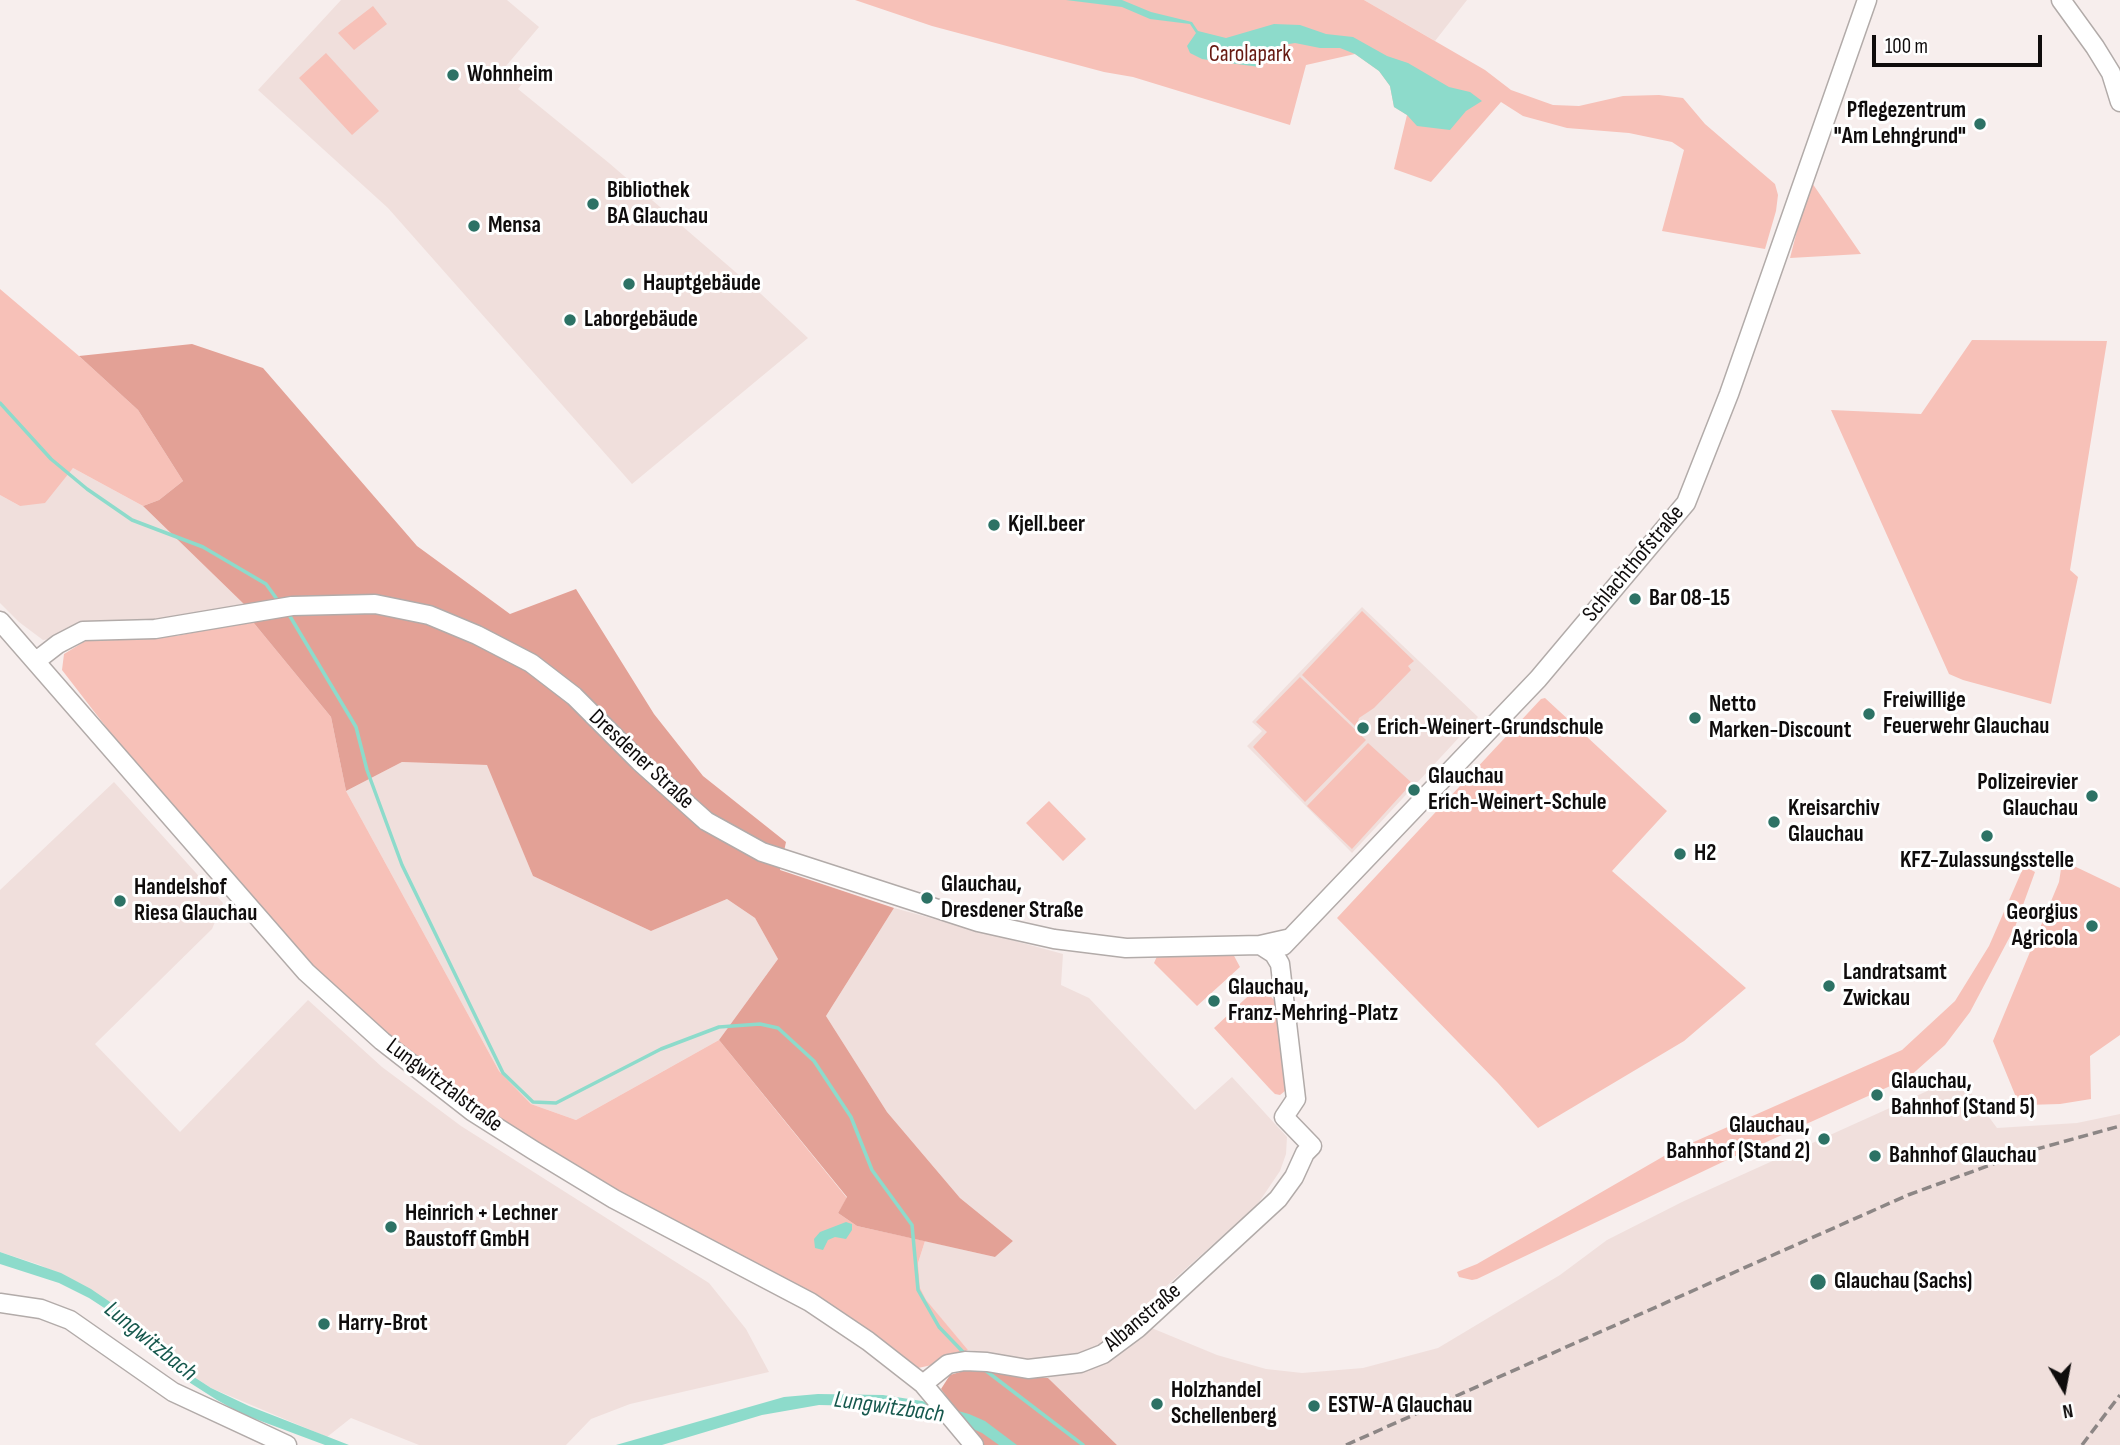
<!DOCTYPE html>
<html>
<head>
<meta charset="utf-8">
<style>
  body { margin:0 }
  #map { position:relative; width:2120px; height:1445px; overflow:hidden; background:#f7eeed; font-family:"Sofia Sans Condensed",sans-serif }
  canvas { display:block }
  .north { position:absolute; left:2029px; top:1354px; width:70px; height:70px; -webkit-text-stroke:5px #fff; paint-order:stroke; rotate:170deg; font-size:19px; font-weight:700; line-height:28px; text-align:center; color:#0f0c0c }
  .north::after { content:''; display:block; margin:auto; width:24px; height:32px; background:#0f0c0c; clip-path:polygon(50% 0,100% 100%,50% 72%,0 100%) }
  .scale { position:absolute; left:1872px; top:35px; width:170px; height:32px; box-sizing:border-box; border:4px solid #0f0c0c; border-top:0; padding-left:9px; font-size:21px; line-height:24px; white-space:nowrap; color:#0f0c0c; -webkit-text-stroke:5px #fff; paint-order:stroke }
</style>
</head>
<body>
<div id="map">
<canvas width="2120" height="1445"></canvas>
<div class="north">N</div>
<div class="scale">100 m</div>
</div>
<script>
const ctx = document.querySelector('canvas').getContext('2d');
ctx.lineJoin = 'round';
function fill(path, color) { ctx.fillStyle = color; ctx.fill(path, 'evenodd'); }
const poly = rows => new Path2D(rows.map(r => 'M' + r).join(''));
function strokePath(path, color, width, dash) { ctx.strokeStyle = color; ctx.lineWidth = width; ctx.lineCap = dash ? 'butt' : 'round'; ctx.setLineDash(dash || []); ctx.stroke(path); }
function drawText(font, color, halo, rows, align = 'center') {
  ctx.font = font + ' "Sofia Sans Condensed",sans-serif'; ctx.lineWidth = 6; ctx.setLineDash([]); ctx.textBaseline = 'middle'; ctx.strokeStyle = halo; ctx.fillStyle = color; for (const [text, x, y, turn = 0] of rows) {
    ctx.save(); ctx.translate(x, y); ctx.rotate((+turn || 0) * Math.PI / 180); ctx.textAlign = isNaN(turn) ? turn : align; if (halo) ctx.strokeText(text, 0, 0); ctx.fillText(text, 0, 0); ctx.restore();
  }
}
fill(poly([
  [341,0,507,0,539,27,506,66,522,84,518,89,609,163,761,294,808,338,632,484,388,208,258,90],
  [1364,0,1467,0,1435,41],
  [73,468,143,506,248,608,43,640,19,622,0,603,0,495,20,506],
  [1362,607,1478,717,1352,853,1247,746,1262,731,1252,722],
  [402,762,488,765,533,876,651,931,727,899,755,918,778,959,719,1040,576,1120,531,1104,499,1071,346,791],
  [114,782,223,903,212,929,95,1044,180,1132,308,1000,382,1067,461,1126,709,1283,746,1329,769,1372,630,1404,591,1419,566,1445,419,1445,351,1418,327,1437,211,1388,191,1375,113,1304,40,1265,0,1252,0,890],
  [894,908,1063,954,1061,985,1089,998,1195,1110,1232,1077,1287,1137,1286,1154,1280,1171,1257,1205,1133,1316,1154,1329,1217,1355,1266,1369,1302,1373,1363,1368,1438,1348,1560,1275,1607,1240,1684,1201,1945,1083,1956,1082,1966,1086,1997,1128,2077,1123,2120,1114,2120,1445,1117,1445,1048,1378,1047,1362,968,1350,925,1300,920,1288,918,1263,925,1241,995,1257,1013,1241,960,1198,887,1112,826,1016]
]), '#f0dfdc');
fill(poly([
  [855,0,1364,0,1485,70,1511,90,1553,105,1579,106,1623,96,1659,95,1683,98,1705,124,1775,184,1778,195,1776,211,1765,249,1662,231,1684,150,1672,142,1629,133,1567,128,1523,116,1501,102,1431,182,1394,169,1407,115,1394,107,1390,86,1379,71,1355,54,1306,65,1290,125,1133,77,1104,72,932,26],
  [373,6,387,24,354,50,338,33],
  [326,53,379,111,352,135,299,78],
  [1810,180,1861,254,1790,258],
  [0,289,79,356,138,410,183,481,159,500,143,506,73,468,45,503,20,506,0,495],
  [1972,340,2107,341,2070,570,2078,577,2051,704,1963,680,1949,674,1831,410,1921,414],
  [1362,611,1414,661,1408,666,1411,670,1374,708,1359,718,1356,727,1302,675],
  [246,622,253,622,331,717,346,791,499,1071,531,1104,576,1120,719,1040,847,1198,838,1213,857,1226,925,1241,918,1263,920,1288,926,1300,968,1350,932,1365,918,1368,911,1365,851,1318,819,1298,623,1195,548,1151,469,1098,390,1037,314,967,137,767,62,670,64,654,87,640,113,637,176,636],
  [1300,677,1366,740,1305,802,1253,747,1267,732,1256,722],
  [1545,698,1667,811,1612,871,1746,988,1684,1041,1538,1128,1498,1083,1337,918,1541,699],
  [1368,743,1412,783,1352,849,1307,806],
  [1049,801,1086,839,1063,861,1026,823],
  [2024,866,2035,872,2015,927,1970,1012,1945,1045,1908,1078,1731,1158,1477,1279,1472,1280,1459,1277,1457,1272,1477,1264,1671,1152,1902,1050,1955,1001,1989,946],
  [2076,867,2120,888,2120,1035,2090,1056,2091,1099,2060,1104,2026,1105,2016,1097,1993,1041,2059,882,2061,869],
  [1159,952,1232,952,1240,967,1197,1006,1154,963],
  [1260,985,1275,1001,1285,1085,1285,1091,1280,1095,1275,1094,1269,1088,1214,1028]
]), '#f7c1b8');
fill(poly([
  [192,344,263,368,417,546,510,614,576,589,654,714,703,776,786,842,780,870,894,908,826,1016,887,1112,960,1198,1013,1241,995,1257,857,1226,838,1213,847,1197,719,1040,778,959,755,918,727,899,651,931,533,876,487,765,402,762,346,791,331,717,253,622,248,608,143,506,159,500,183,481,138,410,79,356],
  [970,1369,1048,1378,1117,1445,982,1445,941,1389,950,1375]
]), '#e3a196');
fill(poly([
  [1066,0,1122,0,1151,12,1192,22,1198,31,1226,38,1274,24,1300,25,1326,34,1353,37,1387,56,1408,63,1449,87,1470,92,1482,101,1466,111,1450,130,1417,126,1407,115,1394,107,1390,86,1379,71,1355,54,1340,48,1320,48,1295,43,1283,45,1260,67,1221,62,1202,59,1190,53,1187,46,1196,33,1190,24,1150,19,1122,7],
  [846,1222,852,1224,852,1230,846,1239,835,1237,828,1240,823,1250,815,1248,814,1239,820,1232],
  [0,1252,61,1273,91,1289,113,1304,191,1375,211,1388,249,1406,349,1445,325,1445,242,1414,217,1400,184,1379,112,1313,89,1298,59,1283,0,1264],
  [818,1394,883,1395,922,1401,969,1414,985,1421,1017,1445,999,1445,982,1433,962,1424,908,1412,864,1406,819,1405,762,1415,662,1445,616,1445,784,1397]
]), '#8ddbcb');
strokePath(poly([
  [0,403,51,459,87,489,132,520,203,547,266,584,279,602],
  [288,613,356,727,367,770,402,865,503,1073,533,1102,556,1103,661,1049,719,1027,760,1024,778,1028,814,1061,851,1117,872,1170,912,1225,918,1290,939,1327,965,1354],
  [985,1370,1083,1445]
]), '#8ddbcb', 3.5);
const secondary = poly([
  [2061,0,2095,47,2111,73,2120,102],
  [0,621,306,972,382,1041,473,1112,533,1150,614,1199,810,1302,868,1341,923,1384,974,1445],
  [36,661,58,644,83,631,155,629,292,606,375,604,429,615,477,635,531,663,574,696,640,762,706,821,762,852,978,922,1054,939,1126,948,1260,945,1291,938],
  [1283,946,1538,679,1686,503,1729,394,1867,0],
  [0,1303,41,1309,70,1320,173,1392,287,1445],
  [923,1384,948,1364,965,1361,987,1362,1028,1369,1080,1363,1103,1354,1138,1328,1278,1199,1294,1177,1305,1153,1312,1146,1284,1117,1296,1099,1280,964,1274,954,1260,945]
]);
strokePath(secondary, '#b2aba9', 21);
strokePath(secondary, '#fff', 18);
strokePath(poly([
  [1346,1445,1908,1195,2026,1152,2120,1126],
  [2082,1445,2120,1395]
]), '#8c8685', 3.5, [10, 5]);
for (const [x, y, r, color] of [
  [453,75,7,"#2d7265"],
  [1980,124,7,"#2d7265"],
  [593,204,7,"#2d7265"],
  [474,226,7,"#2d7265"],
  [629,284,7,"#2d7265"],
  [570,320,7,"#2d7265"],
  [994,525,7,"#2d7265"],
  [1635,599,7,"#2d7265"],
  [1869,714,7,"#2d7265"],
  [1695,718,7,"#2d7265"],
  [1363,728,7,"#2d7265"],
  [1414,790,7,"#2d7265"],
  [2092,796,7,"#2d7265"],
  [1774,822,7,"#2d7265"],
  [1987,836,7,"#2d7265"],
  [1680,854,7,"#2d7265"],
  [927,898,7,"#2d7265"],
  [120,901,7,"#2d7265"],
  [2092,926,7,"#2d7265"],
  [1829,986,7,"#2d7265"],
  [1214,1001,7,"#2d7265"],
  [1877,1095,7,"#2d7265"],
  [1824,1139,7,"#2d7265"],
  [1875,1156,7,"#2d7265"],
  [391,1227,7,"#2d7265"],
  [1818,1282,9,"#2d7265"],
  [324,1324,7,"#2d7265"],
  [1157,1404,7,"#2d7265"],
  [1314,1406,7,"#2d7265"]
]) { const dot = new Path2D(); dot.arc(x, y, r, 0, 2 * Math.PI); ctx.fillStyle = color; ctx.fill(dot); strokePath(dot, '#fff', 2.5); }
drawText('23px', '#661911', '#fff', [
  ["Carolapark",1250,55]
]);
drawText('bold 23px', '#0f0c0c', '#fff', [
  ["Wohnheim",467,75],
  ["Pflegezentrum",1966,111,"right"],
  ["\"Am Lehngrund\"",1966,137,"right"],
  ["Bibliothek",607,191],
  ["BA Glauchau",607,217],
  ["Mensa",488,226],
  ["Hauptgebäude",643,284],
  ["Laborgebäude",584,320],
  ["Kjell.beer",1008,525],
  ["Bar 08-15",1649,599],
  ["Freiwillige",1883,701],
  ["Feuerwehr Glauchau",1883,727],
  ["Netto",1709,705],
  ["Marken-Discount",1709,731],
  ["Erich-Weinert-Grundschule",1377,728],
  ["Glauchau",1428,777],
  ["Erich-Weinert-Schule",1428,803],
  ["Polizeirevier",2078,783,"right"],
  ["Glauchau",2078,809,"right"],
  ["Kreisarchiv",1788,809],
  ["Glauchau",1788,835],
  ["H2",1694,854],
  ["KFZ-Zulassungsstelle",1987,861,"center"],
  ["Glauchau,",941,885],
  ["Dresdener Straße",941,911],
  ["Handelshof",134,888],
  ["Riesa Glauchau",134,914],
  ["Georgius",2078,913,"right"],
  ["Agricola",2078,939,"right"],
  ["Landratsamt",1843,973],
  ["Zwickau",1843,999],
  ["Glauchau,",1228,988],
  ["Franz-Mehring-Platz",1228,1014],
  ["Glauchau,",1891,1082],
  ["Bahnhof (Stand 5)",1891,1108],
  ["Glauchau,",1810,1126,"right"],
  ["Bahnhof (Stand 2)",1810,1152,"right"],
  ["Bahnhof Glauchau",1889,1156],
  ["Heinrich + Lechner",405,1214],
  ["Baustoff GmbH",405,1240],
  ["Glauchau (Sachs)",1834,1282],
  ["Harry-Brot",338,1324],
  ["Holzhandel",1171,1391],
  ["Schellenberg",1171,1417],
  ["ESTW-A Glauchau",1328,1406]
], 'left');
drawText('23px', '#0f0c0c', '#fff', [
  ["Schlachthofstraße",1634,564,-50],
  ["Dresdener Straße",641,760,43],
  ["Lungwitztalstraße",444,1086,37],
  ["Albanstraße",1143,1318,-40]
]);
drawText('italic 24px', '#16584d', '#fff', [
  ["Lungwitzbach",150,1342,39],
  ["Lungwitzbach",889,1408,8]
]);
</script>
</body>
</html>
